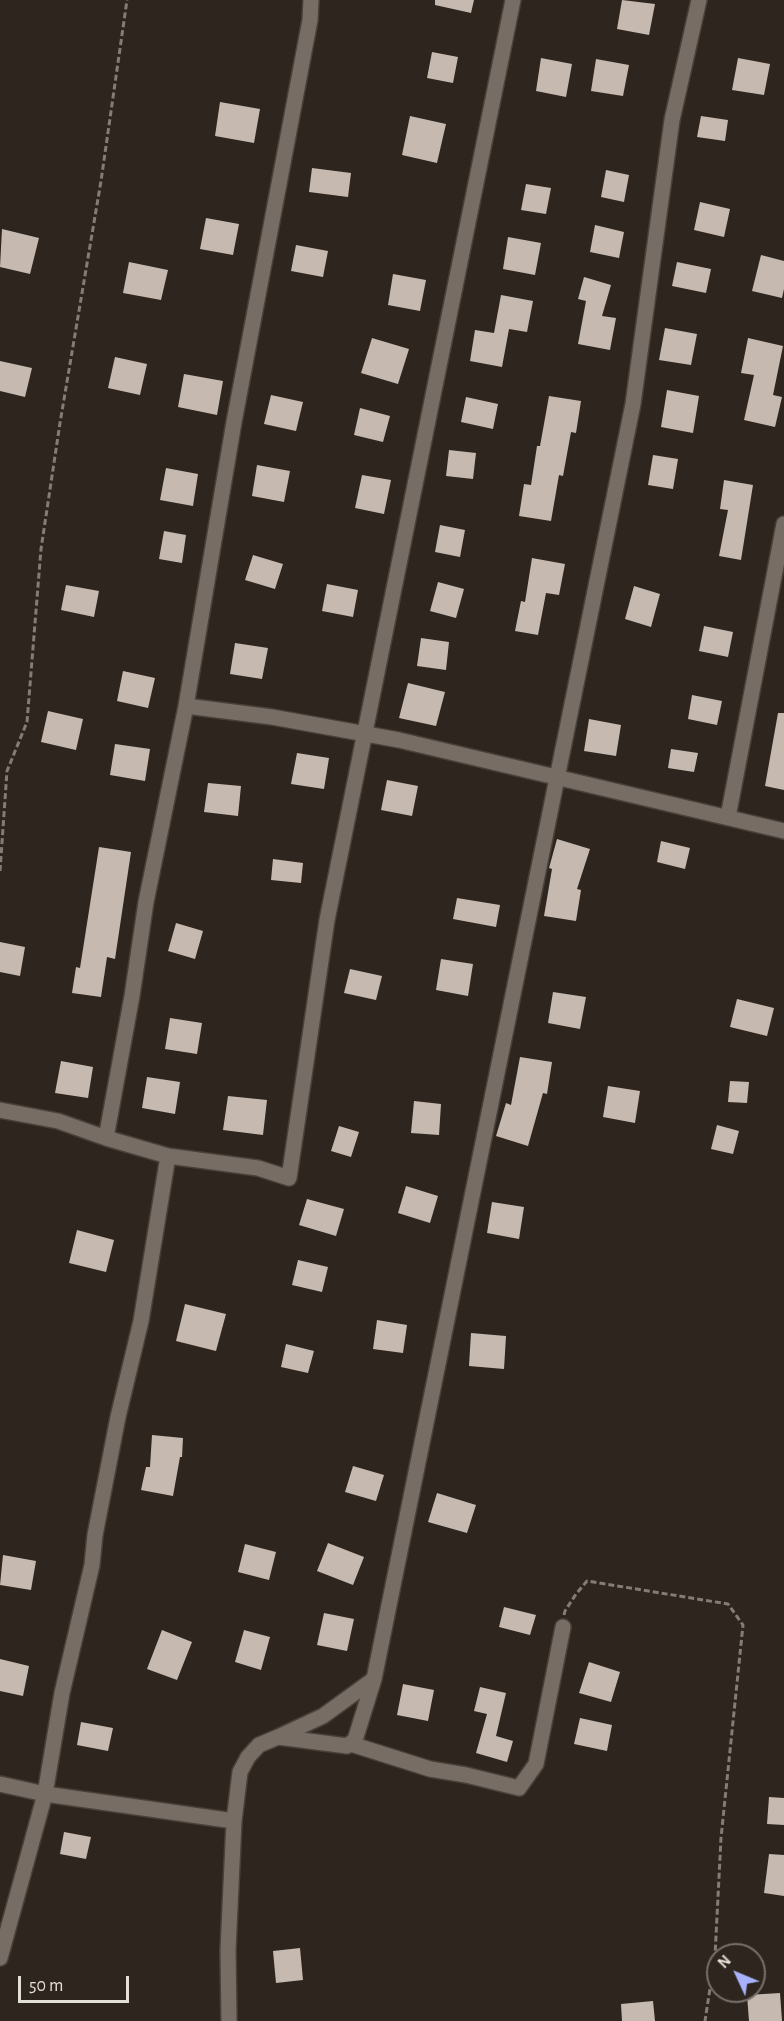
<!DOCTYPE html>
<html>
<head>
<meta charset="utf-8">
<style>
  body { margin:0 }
  #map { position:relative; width:784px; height:2021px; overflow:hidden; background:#2e251e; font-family:"Alegreya Sans",sans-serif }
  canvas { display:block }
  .north { position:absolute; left:706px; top:1943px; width:60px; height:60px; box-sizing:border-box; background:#2e251e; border:2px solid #776f69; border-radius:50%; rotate:314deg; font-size:16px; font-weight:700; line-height:24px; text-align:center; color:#e5dfda }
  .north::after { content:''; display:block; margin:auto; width:21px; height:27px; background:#a7b1fc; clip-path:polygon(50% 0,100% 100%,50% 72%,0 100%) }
  .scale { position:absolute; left:18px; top:1976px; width:111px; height:27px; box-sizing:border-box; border:3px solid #e5dfda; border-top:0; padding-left:8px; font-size:18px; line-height:21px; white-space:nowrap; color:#e5dfda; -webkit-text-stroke:4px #2e251e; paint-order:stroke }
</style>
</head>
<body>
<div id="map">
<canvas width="784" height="2021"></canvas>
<div class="north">N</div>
<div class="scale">50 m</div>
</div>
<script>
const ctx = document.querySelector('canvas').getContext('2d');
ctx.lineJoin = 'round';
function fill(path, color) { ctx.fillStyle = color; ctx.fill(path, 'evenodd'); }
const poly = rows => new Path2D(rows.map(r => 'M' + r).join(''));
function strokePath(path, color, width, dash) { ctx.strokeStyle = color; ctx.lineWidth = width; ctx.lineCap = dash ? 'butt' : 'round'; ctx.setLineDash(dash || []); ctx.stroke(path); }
fill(poly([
  [435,0,474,0,471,13,435,5],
  [622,0,655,4,649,35,617,29],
  [432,52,458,57,453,83,427,78],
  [541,58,572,64,566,97,536,91],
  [738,58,770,64,764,95,732,90],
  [596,59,629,65,623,96,591,91],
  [220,102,260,109,254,143,215,136],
  [410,116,446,124,437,163,402,155],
  [701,116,728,120,725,141,697,137],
  [312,168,351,173,348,197,309,192],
  [606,170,629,175,624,202,601,197],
  [526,184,551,188,546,214,521,210],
  [700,202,730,209,724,237,694,230],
  [206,218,239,224,233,255,200,249],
  [595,225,624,232,619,258,590,252],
  [2,229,39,238,30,274,0,267],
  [508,237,541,243,535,275,503,269],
  [296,245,328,251,323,277,291,271],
  [761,255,784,261,784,289,782,298,752,291],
  [129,262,168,270,161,300,123,293],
  [677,262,711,269,706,293,672,286],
  [393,274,426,280,420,311,388,305],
  [584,277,611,285,602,316,616,318,610,350,578,344,586,301,578,299],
  [501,295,533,301,527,332,509,329,502,367,470,361,475,330,494,333],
  [665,328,697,334,691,365,659,360],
  [372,338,409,349,398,384,361,373],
  [748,338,783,346,773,395,782,397,775,427,744,420,754,375,741,373],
  [115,357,147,364,140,395,108,388],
  [0,361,32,368,25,397,0,391],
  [184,374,223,381,217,415,178,407],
  [667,390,699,396,693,433,661,427],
  [271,395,303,402,296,431,264,424],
  [549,396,581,401,576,433,571,432,563,476,559,475,551,521,519,516,524,484,531,485,537,446,540,446],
  [466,397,498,404,493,429,461,422],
  [360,408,390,416,383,442,354,435],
  [449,450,476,453,473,479,446,476],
  [653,455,678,459,673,489,648,485],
  [257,465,290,471,284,502,252,496],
  [166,468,198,474,193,506,160,500],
  [362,475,391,480,384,514,355,508],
  [724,480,753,485,741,560,719,556,728,510,720,509],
  [440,525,465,530,460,557,435,552],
  [164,531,186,535,182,563,159,559],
  [253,555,283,564,275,589,245,580],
  [532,558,565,564,559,595,546,593,538,635,515,631,521,601,525,602],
  [438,582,464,589,456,618,430,611],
  [327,584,358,590,353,617,322,611],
  [66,585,99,591,94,617,61,610],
  [634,586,660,594,651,627,625,619],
  [704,626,733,632,728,657,699,651],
  [421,638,449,642,446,670,417,666],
  [235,643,268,648,262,679,230,674],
  [123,671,155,678,148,708,117,701],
  [408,683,445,692,436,726,399,718],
  [692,695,722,701,717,725,688,719],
  [48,711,83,719,76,750,41,742],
  [778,713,784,713,784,790,765,786],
  [589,719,621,725,616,756,584,751],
  [115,744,150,749,145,781,110,775],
  [671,749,698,753,694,772,668,768],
  [297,753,329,758,324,789,291,784],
  [387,780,418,786,412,816,381,810],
  [208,783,241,786,238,816,204,812],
  [557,839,590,849,577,889,581,890,576,921,544,916,552,869,549,868],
  [661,841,690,848,685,869,657,862],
  [99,847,131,852,115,959,107,957,101,997,72,993,76,967,80,968],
  [273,859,303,863,301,883,271,880],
  [457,898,500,905,496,927,453,919],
  [176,923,203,931,195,959,168,951],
  [0,942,25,947,20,976,0,972],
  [441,959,473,964,468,996,436,990],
  [350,969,382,976,376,1000,344,993],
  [553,992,586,997,580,1029,548,1023],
  [737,999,774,1008,767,1036,730,1027],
  [170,1018,202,1023,197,1054,165,1049],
  [520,1057,552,1062,547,1094,543,1093,528,1146,496,1136,506,1103,511,1105],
  [61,1061,93,1067,88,1098,55,1093],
  [147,1077,180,1082,175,1114,142,1108],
  [730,1081,749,1082,747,1103,728,1102],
  [608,1086,640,1091,635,1123,603,1117],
  [228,1096,267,1100,263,1135,223,1130],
  [414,1101,441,1104,439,1135,411,1133],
  [717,1125,739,1131,733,1154,711,1149],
  [339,1126,359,1132,351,1157,331,1151],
  [406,1186,438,1196,430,1223,398,1213],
  [307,1199,344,1209,336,1236,299,1225],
  [492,1202,524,1207,519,1239,487,1233],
  [77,1230,114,1240,106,1272,69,1263],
  [298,1260,328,1267,322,1292,292,1285],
  [185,1304,226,1314,216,1351,176,1341],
  [377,1320,407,1325,403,1353,373,1349],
  [471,1333,506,1336,504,1369,469,1366],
  [286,1344,314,1351,308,1373,281,1367],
  [152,1435,183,1438,182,1457,180,1457,173,1496,141,1490,146,1467,150,1467],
  [353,1466,384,1475,376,1501,345,1492],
  [437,1493,476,1505,467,1533,428,1522],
  [328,1543,364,1557,353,1585,317,1571],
  [245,1544,276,1552,269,1580,238,1572],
  [3,1555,36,1561,31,1590,0,1585],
  [504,1607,536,1615,530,1635,499,1627],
  [324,1613,354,1619,347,1651,317,1645],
  [162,1630,192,1642,177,1680,147,1669],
  [244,1630,270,1637,261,1670,235,1662],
  [0,1659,29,1666,23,1696,0,1691],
  [589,1662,620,1672,611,1702,579,1693],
  [403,1684,434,1690,428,1721,397,1715],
  [480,1687,506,1693,496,1736,513,1741,507,1762,476,1753,487,1714,474,1711],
  [580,1718,612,1725,607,1751,574,1744],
  [81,1722,113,1728,108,1751,77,1745],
  [769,1797,784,1798,784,1825,767,1824],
  [64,1832,91,1837,86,1859,60,1854],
  [769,1854,784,1855,784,1896,764,1893],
  [300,1948,303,1980,276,1983,273,1951],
  [780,1993,782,2021,749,2021,747,1995],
  [653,2001,655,2021,622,2021,621,2004]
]), '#c6bab0');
const minor = poly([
  [311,0,310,20,234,422,186,706,146,902,132,996,106,1138,168,1156,258,1168,289,1178,327,920,513,0],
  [186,706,272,717,399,740,784,831],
  [728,817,784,524],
  [0,1110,58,1121,106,1138],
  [278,1737,323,1716,374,1679],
  [351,1744,430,1769,466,1775,519,1788,536,1764,563,1627],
  [0,1784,45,1794,234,1821,240,1772,248,1757,259,1745,278,1737,347,1746,355,1740,374,1679,633,404,672,120,699,0],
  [0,1958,45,1794,62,1693,92,1565,95,1535,118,1417,141,1321,168,1156],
  [229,2021,228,1950,234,1821]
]);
strokePath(minor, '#48403a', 18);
strokePath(poly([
  [0,871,7,771,27,722,41,549,60,423,101,181,127,0],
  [564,1615,565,1611,576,1594,587,1581,728,1604,743,1625,721,1838,715,1956,705,2021]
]), '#847c76', 3, [6, 3]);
strokePath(minor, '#776d64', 15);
</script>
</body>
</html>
